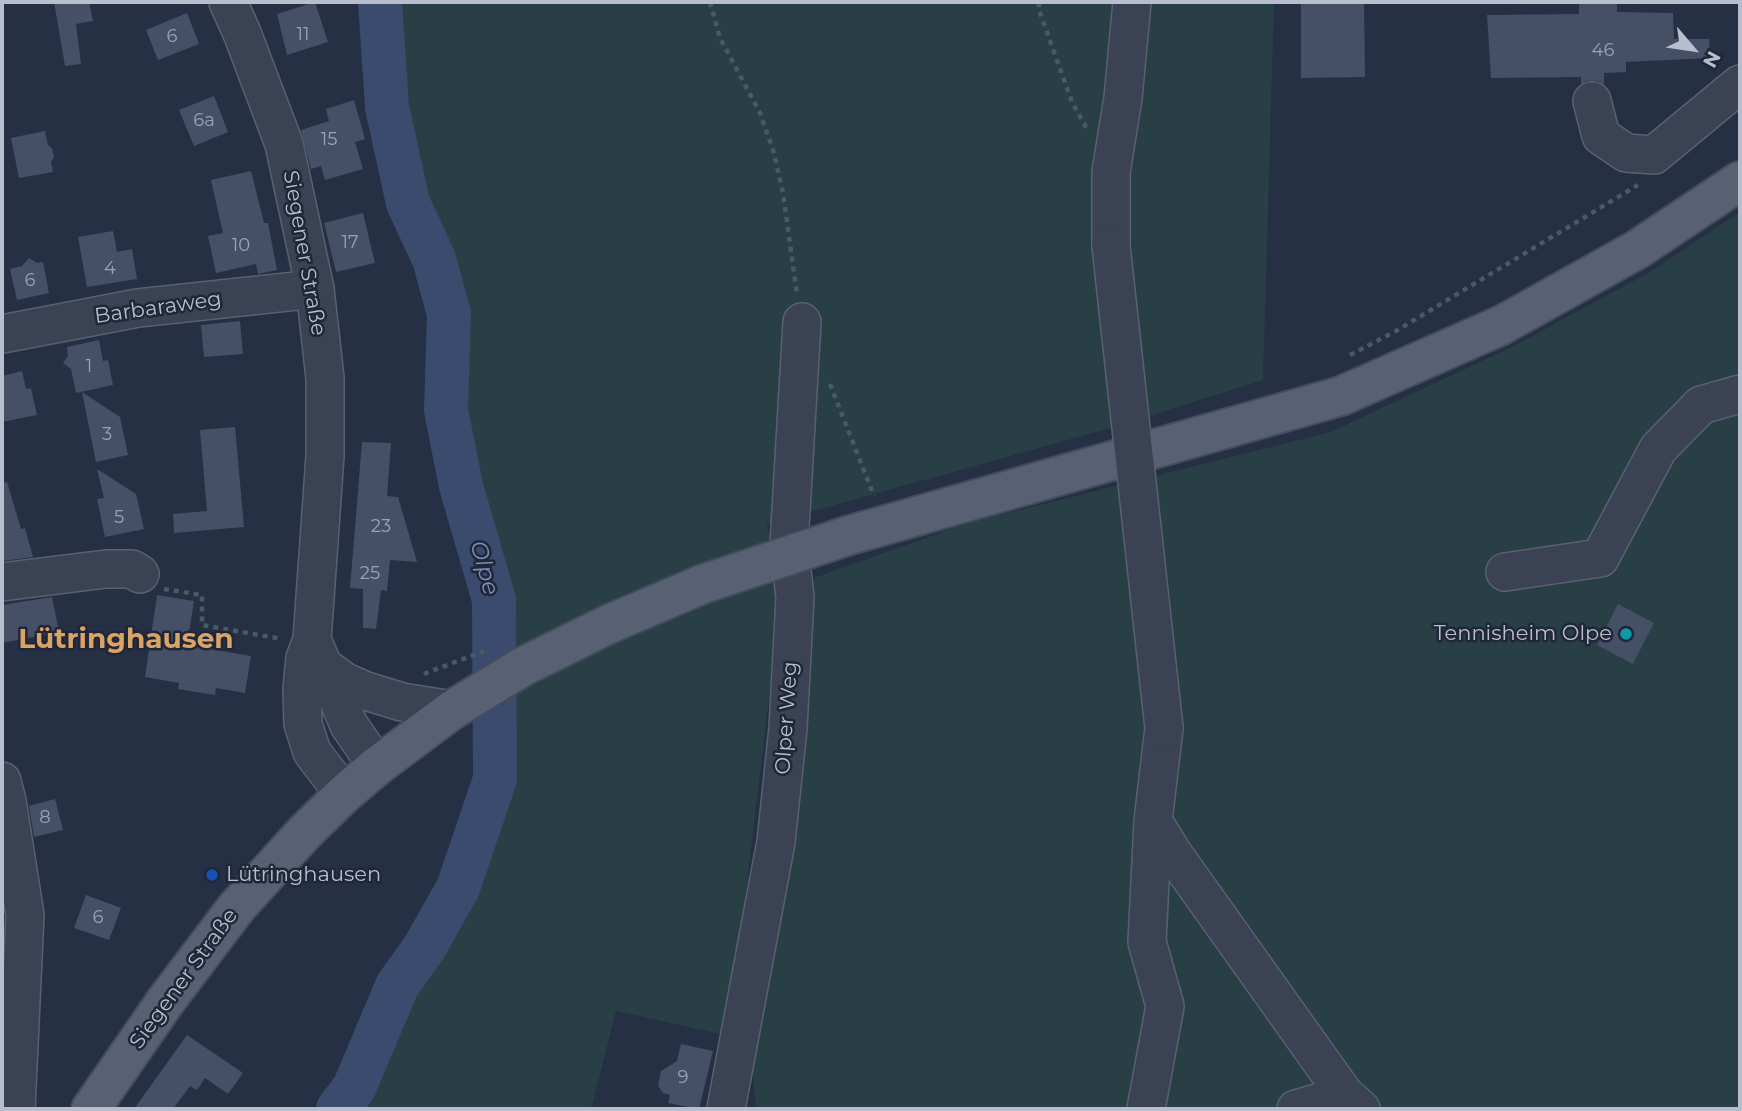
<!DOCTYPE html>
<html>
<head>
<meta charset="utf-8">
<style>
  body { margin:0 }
  #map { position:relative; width:1742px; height:1111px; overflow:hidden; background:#263044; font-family:Montserrat,sans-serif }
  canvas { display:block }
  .frame { position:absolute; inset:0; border:4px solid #b8becd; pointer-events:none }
  .north { position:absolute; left:1658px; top:14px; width:70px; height:70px; -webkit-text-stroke:5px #1f2739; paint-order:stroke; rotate:119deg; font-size:19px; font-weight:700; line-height:28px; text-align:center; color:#b8becd }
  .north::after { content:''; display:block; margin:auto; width:24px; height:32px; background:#b8becd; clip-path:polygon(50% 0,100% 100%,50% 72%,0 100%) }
</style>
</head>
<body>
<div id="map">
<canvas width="1742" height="1111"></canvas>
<div class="frame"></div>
<div class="north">N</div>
</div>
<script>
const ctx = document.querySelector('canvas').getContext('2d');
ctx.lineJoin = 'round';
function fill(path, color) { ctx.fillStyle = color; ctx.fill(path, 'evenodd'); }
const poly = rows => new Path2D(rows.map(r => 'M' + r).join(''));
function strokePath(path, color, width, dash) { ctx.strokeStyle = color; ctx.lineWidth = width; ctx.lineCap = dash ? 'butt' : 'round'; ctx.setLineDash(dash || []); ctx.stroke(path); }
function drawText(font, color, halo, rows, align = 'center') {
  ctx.font = font + ' Montserrat,sans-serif'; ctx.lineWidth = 5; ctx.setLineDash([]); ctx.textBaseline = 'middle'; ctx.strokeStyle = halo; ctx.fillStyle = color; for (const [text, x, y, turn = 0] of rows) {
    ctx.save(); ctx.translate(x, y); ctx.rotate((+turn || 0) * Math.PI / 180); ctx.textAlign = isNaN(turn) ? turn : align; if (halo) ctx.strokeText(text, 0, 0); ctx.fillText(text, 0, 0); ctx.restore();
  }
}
fill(poly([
  [399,2,1274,2,1263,380,1114,427,767,524,781,596,729,1036,616,1011,591,1109,350,1109,373,1079,403,994,430,956,468,896,505,782,504,599,471,482,459,420,457,320,451,269,419,205,403,121],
  [1740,212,1740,1109,756,1109,750,1040,791,813,814,578,968,523,1331,432,1514,346,1650,272]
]), '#283f45');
strokePath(poly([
  [338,1109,354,1088,397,986,424,948,458,888,495,779,494,600,461,486,446,410,449,314,434,259,408,203,387,107,380,2]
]), '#3b4b6d', 44);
fill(poly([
  [54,2,89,2,93,21,76,24,81,64,65,66],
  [315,2,328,42,287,55,277,14],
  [1301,2,1364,2,1365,77,1301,78],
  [1579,2,1617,2,1617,12,1673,13,1674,39,1709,39,1710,58,1626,62,1626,72,1604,73,1604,85,1597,81,1587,81,1581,84,1581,77,1491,78,1487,15,1579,14],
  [187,13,199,44,158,60,146,30],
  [214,96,228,132,194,146,179,110],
  [354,100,365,139,355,142,363,169,325,180,321,166,311,169,301,130,329,121,326,109],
  [45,131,48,145,52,148,54,157,51,162,53,172,19,178,11,138],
  [251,171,264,223,268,223,277,270,258,274,256,264,216,273,208,236,223,233,211,180],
  [363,213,375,263,336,272,324,223],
  [113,231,117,252,132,249,137,279,87,287,78,237],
  [29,258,37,263,43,262,49,293,17,300,10,269,22,266],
  [240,321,243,354,204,357,201,325],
  [99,340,103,361,108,360,113,385,76,393,71,369,63,363,68,356,67,347],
  [22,371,26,389,31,388,37,415,2,422,2,376],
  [82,392,120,417,128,455,96,462],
  [235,427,244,527,174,533,173,514,207,511,200,430],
  [362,442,391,443,387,496,398,497,417,562,390,560,387,591,381,590,376,629,363,628,363,589,350,588],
  [97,469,136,494,144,529,105,537,97,499,104,498],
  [7,482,21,529,25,528,33,557,2,561,2,483],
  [157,595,194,601,187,645,251,656,245,693,216,688,215,695,178,689,179,683,145,677],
  [52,597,59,632,2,643,2,605],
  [1618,604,1654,623,1633,664,1597,645],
  [55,799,63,830,34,837,29,806],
  [86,895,121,908,109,940,74,928],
  [187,1035,243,1073,228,1094,205,1078,197,1090,190,1086,173,1109,134,1109],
  [681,1044,713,1051,699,1109,668,1103,670,1095,663,1093,658,1086,661,1071,677,1061]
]), '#454f66');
const minor = poly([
  [228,2,242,33,284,144,315,289,325,378,325,456,312,640,305,658,302,689,303,724,312,752,344,794],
  [1592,101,1601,136,1626,153,1654,155,1740,84],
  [1111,246,1111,172,1123,98,1132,2],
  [2,334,138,308,315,289],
  [1505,572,1600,558,1658,449,1701,405,1740,394],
  [2,582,106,569,132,569,140,574],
  [312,640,349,725,377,766],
  [323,666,345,682,366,691,402,702,452,710],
  [1164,728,1153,821,1172,852,1345,1095,1361,1109],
  [2,781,7,801,25,915,16,1109],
  [726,1109,776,842,788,728,795,597,789,544,802,322],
  [1146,1109,1165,1006,1147,942,1153,821],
  [1296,1109,1345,1095]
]);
const major = poly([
  [850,535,1341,396,1502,325,1638,249,1740,181],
  [91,1109,165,1002,236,908,305,832,344,794,377,766,452,710,522,667]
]);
strokePath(minor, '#596071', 40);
strokePath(major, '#444b5d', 42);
strokePath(poly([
  [710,2,720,38,760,113,774,153,783,193,797,294],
  [1039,2,1039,10,1072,102,1087,129],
  [1350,355,1396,331,1638,185],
  [830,384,874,496],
  [164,589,202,595,202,625,282,639],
  [424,674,484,651]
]), '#465c61', 4.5, [5, 5]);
strokePath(minor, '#3a4254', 37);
strokePath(major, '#586173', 38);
const minorBridge = poly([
  [1111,246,1164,728]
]);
const majorBridge = poly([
  [522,667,609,624,703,584,850,535]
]);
strokePath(minorBridge, '#596071', 40, []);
strokePath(majorBridge, '#444b5d', 42, []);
strokePath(minorBridge, '#3a4254', 37);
strokePath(majorBridge, '#586173', 38);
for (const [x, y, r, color] of [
  [1626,634,7,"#0f9aa8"],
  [212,875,7,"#1a4fb4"]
]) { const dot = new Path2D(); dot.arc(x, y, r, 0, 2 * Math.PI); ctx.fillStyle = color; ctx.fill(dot); strokePath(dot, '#1f2739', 2.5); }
drawText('18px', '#9ba2b3', null, [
  ["11",303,35],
  ["6",172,37],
  ["46",1603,51],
  ["6a",204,121],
  ["15",329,140],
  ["17",350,243],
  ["10",241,246],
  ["4",110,269],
  ["6",30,281],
  ["1",89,367],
  ["3",107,435],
  ["5",119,518],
  ["23",381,527],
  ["25",370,574],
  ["8",45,818],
  ["6",98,918],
  ["9",683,1078]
]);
drawText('21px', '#b8becd', '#1f2739', [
  ["Siegener Straße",304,253,80],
  ["Barbaraweg",158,308,-8],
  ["Olper Weg",787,718,-86],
  ["Siegener Straße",184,979,-54]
]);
drawText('21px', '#b8becd', '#1f2739', [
  ["Tennisheim Olpe",1612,634],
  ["Lütringhausen",226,875,"left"]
], 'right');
drawText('italic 23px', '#7e90b5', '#1f2739', [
  ["Olpe",484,568,75]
]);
drawText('bold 28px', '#dba365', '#1f2739', [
  ["Lütringhausen",126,640]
]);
</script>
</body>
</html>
